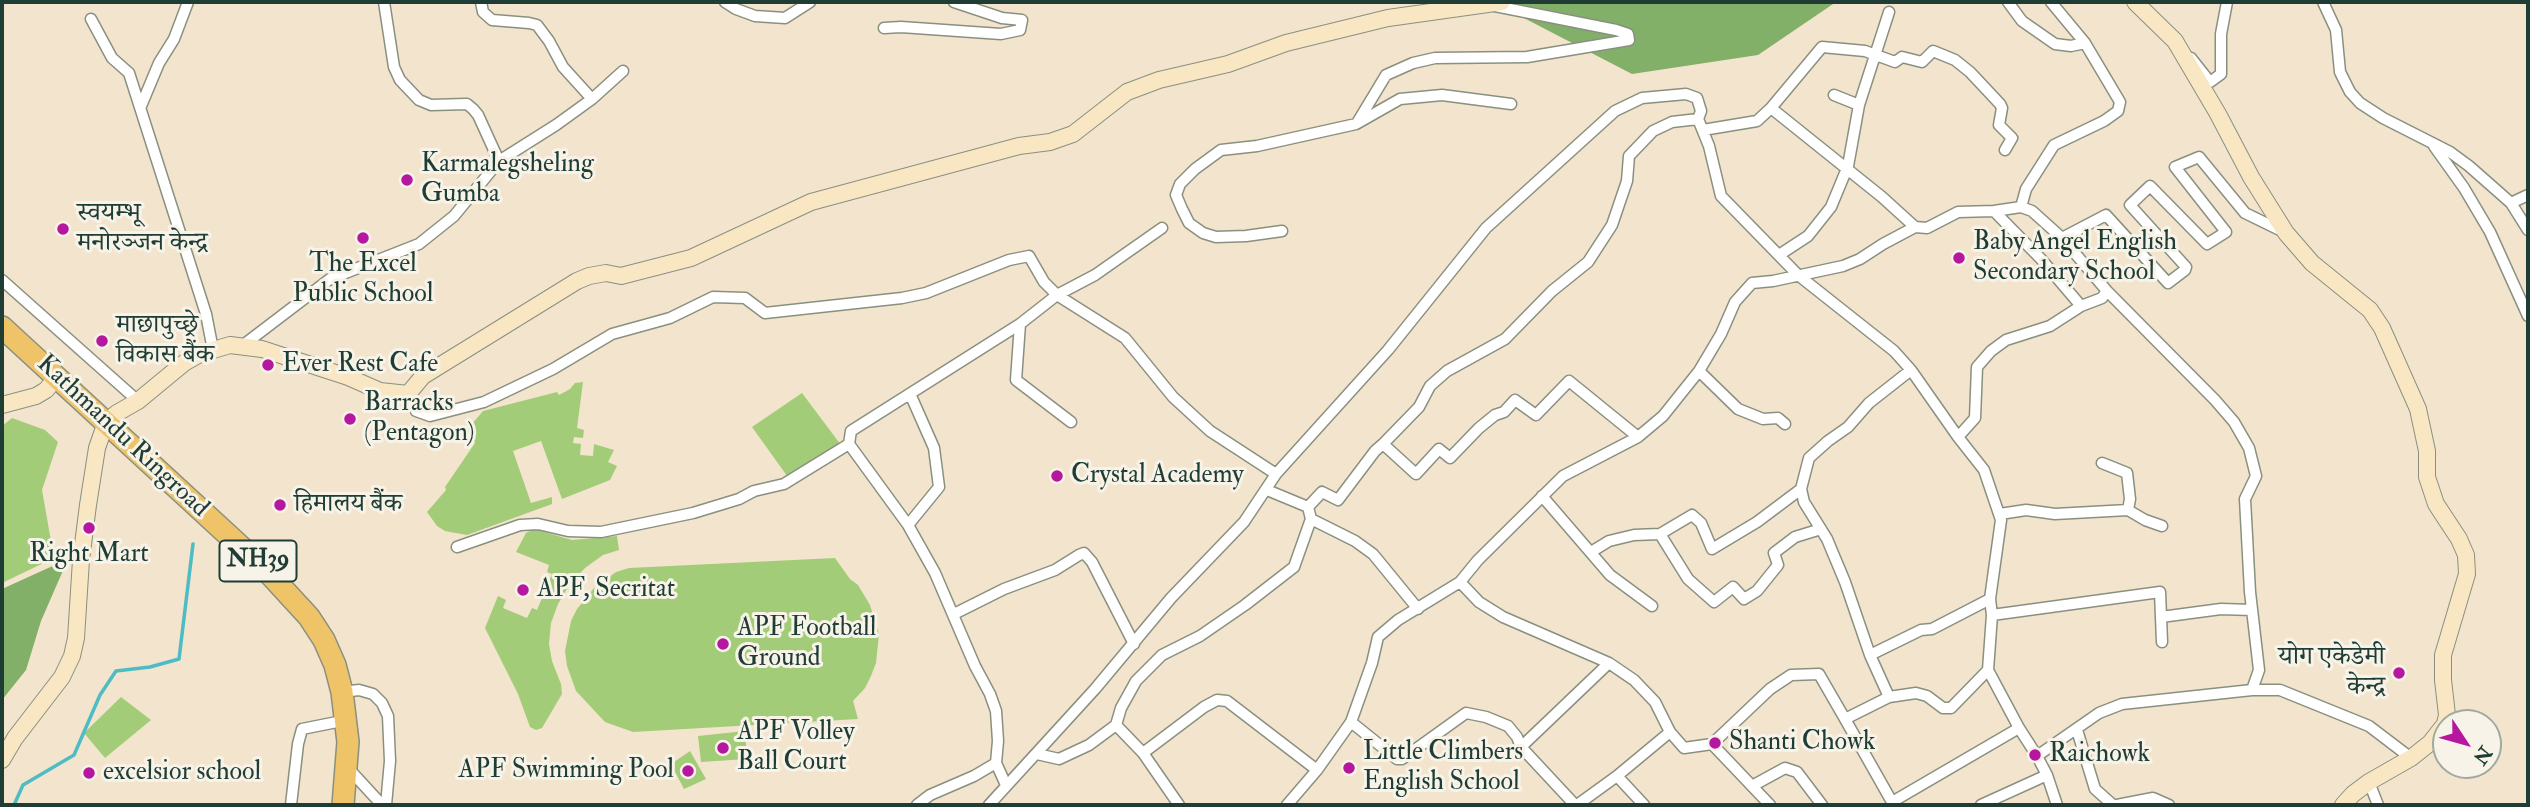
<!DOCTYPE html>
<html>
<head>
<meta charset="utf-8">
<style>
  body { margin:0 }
  #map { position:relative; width:2530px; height:807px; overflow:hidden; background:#f3e4cd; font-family:"IM FELL Double Pica",serif }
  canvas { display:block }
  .frame { position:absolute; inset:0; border:4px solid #1f3d34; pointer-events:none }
  .north { position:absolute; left:2432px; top:709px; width:70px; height:70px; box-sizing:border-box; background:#f7f3e8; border:2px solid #a1aaa0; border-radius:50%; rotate:126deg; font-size:19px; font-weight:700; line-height:28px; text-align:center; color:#1f3d34 }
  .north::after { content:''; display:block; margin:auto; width:24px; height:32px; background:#b5179e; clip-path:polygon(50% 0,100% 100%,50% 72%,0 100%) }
</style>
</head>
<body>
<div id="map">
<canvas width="2530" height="807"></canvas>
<div class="frame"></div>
<div class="north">N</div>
</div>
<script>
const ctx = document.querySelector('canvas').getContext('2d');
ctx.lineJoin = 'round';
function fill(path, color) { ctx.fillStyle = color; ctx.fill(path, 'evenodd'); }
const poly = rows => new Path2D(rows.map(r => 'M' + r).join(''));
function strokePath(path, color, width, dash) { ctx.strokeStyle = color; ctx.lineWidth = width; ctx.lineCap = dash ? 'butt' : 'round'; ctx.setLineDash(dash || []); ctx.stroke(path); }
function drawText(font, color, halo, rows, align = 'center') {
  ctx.font = font + ' "IM FELL Double Pica","Noto Serif Devanagari",serif'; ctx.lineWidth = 6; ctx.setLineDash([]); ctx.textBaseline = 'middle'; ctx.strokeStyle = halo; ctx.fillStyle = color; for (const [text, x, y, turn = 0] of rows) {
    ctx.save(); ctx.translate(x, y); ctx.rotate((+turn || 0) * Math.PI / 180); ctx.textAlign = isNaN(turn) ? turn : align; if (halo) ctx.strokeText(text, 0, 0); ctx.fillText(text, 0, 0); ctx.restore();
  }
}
fill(poly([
  [583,382,577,428,584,430,583,438,574,437,573,443,581,444,580,455,593,456,594,444,614,450,608,462,617,466,610,480,562,499,541,441,513,451,531,503,552,497,552,504,467,535,445,531,437,526,427,512,446,490,445,487,475,443,466,431,483,411,557,392,559,395,570,389,575,383],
  [802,393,841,445,790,480,752,427],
  [12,418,45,430,58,442,42,490,54,558,2,583,2,426],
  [534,529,572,540,617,536,619,550,603,555,585,568,570,584,558,604,551,623,549,644,552,661,561,684,562,694,542,728,536,730,530,727,518,694,485,628,498,596,506,600,503,608,527,618,532,608,537,610,552,574,547,572,549,565,516,552,526,533],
  [835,558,850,579,858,585,870,605,879,634,876,663,871,676,865,688,853,701,858,719,633,732,605,722,576,691,567,666,565,651,571,621,577,609,594,588,616,572,629,568],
  [121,697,151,720,105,758,84,733],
  [745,731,747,759,701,762,698,736],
  [690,751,706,779,684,789,671,764]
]), '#a3cc78');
fill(poly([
  [1493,2,1836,2,1758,55,1632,74],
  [68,559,41,621,26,670,2,700,2,589]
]), '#82b068');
strokePath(poly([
  [14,805,23,785,74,755,100,695,116,671,150,667,179,659,193,544]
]), '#4ebcc4', 3.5);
const street = poly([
  [384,2,394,67,400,80,419,100,431,105,467,104,473,109,478,115,499,161],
  [481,2,483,12,492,20,529,23,537,25,549,41,563,67,592,99],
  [725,2,736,9,755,16,785,18,810,2],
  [2008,2,2022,21,2055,44,2071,46,2085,43],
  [2323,2,2336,30,2340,72,2350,92,2360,103,2383,118,2450,152,2469,166,2511,203,2528,230],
  [91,19,112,58,129,73,206,314,213,350],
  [884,28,901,27,1001,34,1020,30,1022,20,1002,18,954,2],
  [2191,58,2210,82,2221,74,2221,34,2227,2],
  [1834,95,1859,105],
  [141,106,159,63,174,39,188,2],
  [1771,108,1882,197,1915,227],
  [1357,123,1386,75,1413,63,1435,58,1527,57,1629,40,1628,34,1616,30,1495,6],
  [1703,130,1757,121,1771,108,1822,47,1865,51,1895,62,1902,57,1922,62,1933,51,1955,60,1970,72,2000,104,2002,108,1999,125,2012,138,2005,150],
  [2434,146,2464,188,2490,232,2528,316],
  [2511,203,2528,195],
  [2021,207,2026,189,2054,145,2104,121,2118,111,2120,102,2085,43,2051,2],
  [1994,211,2041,259,2081,306],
  [1162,228,1095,275,1057,295,1125,338,1173,397,1210,431,1276,474],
  [1282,231,1246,236,1216,237,1203,233,1189,223,1182,209,1176,195,1180,184,1195,169,1221,150,1257,146,1356,124,1400,99,1442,95,1511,104],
  [2062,238,2106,215,2168,283,2185,270,2186,267,2130,205,2150,186,2207,244,2226,232,2175,167,2199,157,2245,213,2286,233],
  [1779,255,1808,236,1831,207,1848,166,1859,105,1889,12],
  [2,280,138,401],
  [1020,324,1016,380,1071,422],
  [242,346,330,279,419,244,454,216,499,161,556,125,592,99,623,71],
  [1699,371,1738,409,1763,419,1778,418,1785,424],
  [408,394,416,411,430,416,484,402,553,369,612,334,670,318,713,297,745,298,765,313,902,298,926,293,1009,260,1029,256,1044,282,1057,295,1020,324,851,431,849,444,908,525],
  [911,396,934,448,939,487,908,525,935,573,975,666,990,694,996,711,998,741,996,763,1006,785],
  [1958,437,1975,418,1977,367,1991,351,2006,340,2050,326,2081,306,2102,298,2107,291],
  [1383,444,1419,407,1430,386,1447,371,1505,339,1552,291,1588,262,1612,225,1627,181,1629,156,1653,131,1672,122,1698,119],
  [2102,463,2127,473,2130,499,2128,510],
  [1267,490,1308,507,1311,519,1355,541,1373,554,1418,609],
  [1542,496,1610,575,1652,606],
  [1308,507,1322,492,1338,500,1375,451,1383,444,1416,474,1439,449,1450,458,1479,428,1495,415,1504,412,1515,400,1536,415,1569,381,1638,437],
  [2000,514,2026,510,2055,514,2128,510,2145,520,2162,526],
  [1660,534,1688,579,1714,602,1733,587,1744,599,1757,591,1778,565,1774,553,1795,537,1821,529],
  [457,547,520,525,538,524,568,531,601,532,693,513,739,499,754,491,784,484,849,444],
  [1591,552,1609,541,1634,535,1660,534,1692,515,1701,523,1712,549,1757,522,1801,489],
  [1460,582,1478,560,1563,476,1638,437,1663,416,1699,371,1721,334,1735,302,1752,283,1773,281,1843,266,1860,259,1883,244,1915,227,1927,228,1958,212,1994,211,2021,207,2032,211,2062,238,2107,291,2215,400,2234,422,2249,448,2256,476,2245,499,2250,592,2259,670,2252,690],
  [954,614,1004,589,1055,570,1079,555,1084,553,1092,562,1134,644],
  [2161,617,2221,609,2252,610],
  [1870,655,1921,630,1932,629,1990,599],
  [1988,670,1992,615],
  [342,692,359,690,373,694,382,703,388,716,390,761,386,805],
  [1889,697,1870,655,1845,582,1827,539,1804,502,1801,489,1809,458,1828,441,1848,427,1869,403,1911,370],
  [1845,719,1892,802,2019,728],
  [1351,722,1397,759,1402,759,1466,713,1486,717,1508,726,1517,737,1521,747,1609,663],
  [1116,725,1143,753,1204,707,1217,700,1227,701,1317,770],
  [2077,730,2095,789,2113,805],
  [1712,744,1770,689,1791,675,1819,674,1845,719,1889,697,1916,693,1927,696,1943,708,1951,708,1988,670,2019,728,2037,756,2099,713,2122,704,2252,690,2280,690,2369,726,2411,758],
  [1521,747,1575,805],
  [1143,753,1179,805],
  [1037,754,1059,759,1089,745,1116,725,1121,708,1136,681,1162,655,1200,636,1245,605,1294,567,1311,519],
  [2037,756,2047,775,2057,805],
  [348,768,382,805],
  [1617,776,1644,805],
  [2369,782,2378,805],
  [1752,786,1785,768,1797,772,1822,805],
  [291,805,298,744,302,729,347,720],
  [917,805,930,795,974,776,996,763],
  [989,805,1095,689,1171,598,1244,522,1276,474,1388,350,1486,228,1615,111,1642,98,1686,94,1697,98,1701,111,1698,119,1709,146,1721,196,1798,275,1894,351,1911,370,1958,437,1984,470,2001,520,1990,599,1992,615,2160,592,2162,642],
  [1287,805,1317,770,1351,722,1372,663,1378,637,1398,620,1460,582,1479,602,1503,617,1609,663,1634,680,1655,702,1670,732,1684,748,1712,744,1770,805],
  [1577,805,1617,776,1670,732],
  [1981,805,2047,775],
  [2117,805,2153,798,2169,805]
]);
const secondary = poly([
  [2135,2,2175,41,2218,114,2251,177,2286,233,2312,263,2370,310,2382,328,2418,409,2427,451,2427,477,2436,504,2459,539,2466,555,2467,574,2443,655,2443,680,2447,715,2445,724,2430,743,2411,758,2369,782,2353,794,2343,805],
  [2,405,36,396,46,390,57,377],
  [2,760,15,738,62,677,72,656,76,638,81,560,88,505,97,448,106,422,117,413,138,401,184,363,200,354,230,345,262,349,348,377,380,391,408,394,423,376,577,281,589,276,606,273,621,276,691,258,811,202,1019,146,1050,142,1073,134,1127,92,1159,80,1228,64,1286,43,1388,18,1502,2]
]);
const highway = poly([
  [2,327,264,568,309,617,324,640,335,665,342,692,348,742,343,805]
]);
strokePath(street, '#899080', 13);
strokePath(secondary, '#899080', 18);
strokePath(highway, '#899080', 24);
strokePath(street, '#fff', 10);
strokePath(secondary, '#f9e7c3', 16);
strokePath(highway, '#efc469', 21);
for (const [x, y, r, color] of [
  [407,180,7,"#b5179e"],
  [63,229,7,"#b5179e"],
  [363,238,7,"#b5179e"],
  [1959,258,7,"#b5179e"],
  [102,341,7,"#b5179e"],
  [268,365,7,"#b5179e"],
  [350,419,7,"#b5179e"],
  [1057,476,7,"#b5179e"],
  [280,505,7,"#b5179e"],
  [89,528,7,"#b5179e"],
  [523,590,7,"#b5179e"],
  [723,644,7,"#b5179e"],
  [2399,673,7,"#b5179e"],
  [1715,743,7,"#b5179e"],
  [723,748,7,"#b5179e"],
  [2035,755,7,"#b5179e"],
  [1349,768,7,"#b5179e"],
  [688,771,7,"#b5179e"],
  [89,773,7,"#b5179e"]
]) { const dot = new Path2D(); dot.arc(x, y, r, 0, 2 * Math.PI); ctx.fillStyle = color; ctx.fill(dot); strokePath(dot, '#f7f3e8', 2.5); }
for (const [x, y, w] of [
  [258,561,77]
]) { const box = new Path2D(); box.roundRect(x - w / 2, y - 20.5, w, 41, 5); ctx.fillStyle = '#f7f3e8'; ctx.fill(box); strokePath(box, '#1f3d34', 2); }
drawText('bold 24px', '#1f3d34', null, [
  ["NH39",258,561]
]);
drawText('26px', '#1f3d34', '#f7f3e8', [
  ["Karmalegsheling",421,165],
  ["Gumba",421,195],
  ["स्वयम्भू",77,214],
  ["मनोरञ्जन केन्द्र",77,244],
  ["Baby Angel English",1973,243],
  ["Secondary School",1973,273],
  ["The Excel",363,265,"center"],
  ["Public School",363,295,"center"],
  ["माछापुच्छ्रे",116,326],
  ["विकास बैंक",116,356],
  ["Ever Rest Cafe",282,365],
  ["Barracks",364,404],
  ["(Pentagon)",364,434],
  ["Crystal Academy",1071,476],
  ["हिमालय बैंक",294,505],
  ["Right Mart",89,555,"center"],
  ["APF, Secritat",537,590],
  ["APF Football",737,629],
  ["Ground",737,659],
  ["योग एकेडेमी",2385,658,"right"],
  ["केन्द्र",2385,688,"right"],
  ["APF Volley",737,733],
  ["Ball Court",737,763],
  ["Shanti Chowk",1729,743],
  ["Little Climbers",1363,753],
  ["English School",1363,783],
  ["Raichowk",2049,755],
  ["APF Swimming Pool",674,771,"right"],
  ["excelsior school",103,773]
], 'left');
drawText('26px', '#1f3d34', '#f7f3e8', [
  ["Kathmandu Ringroad",122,437,43]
]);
</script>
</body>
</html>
